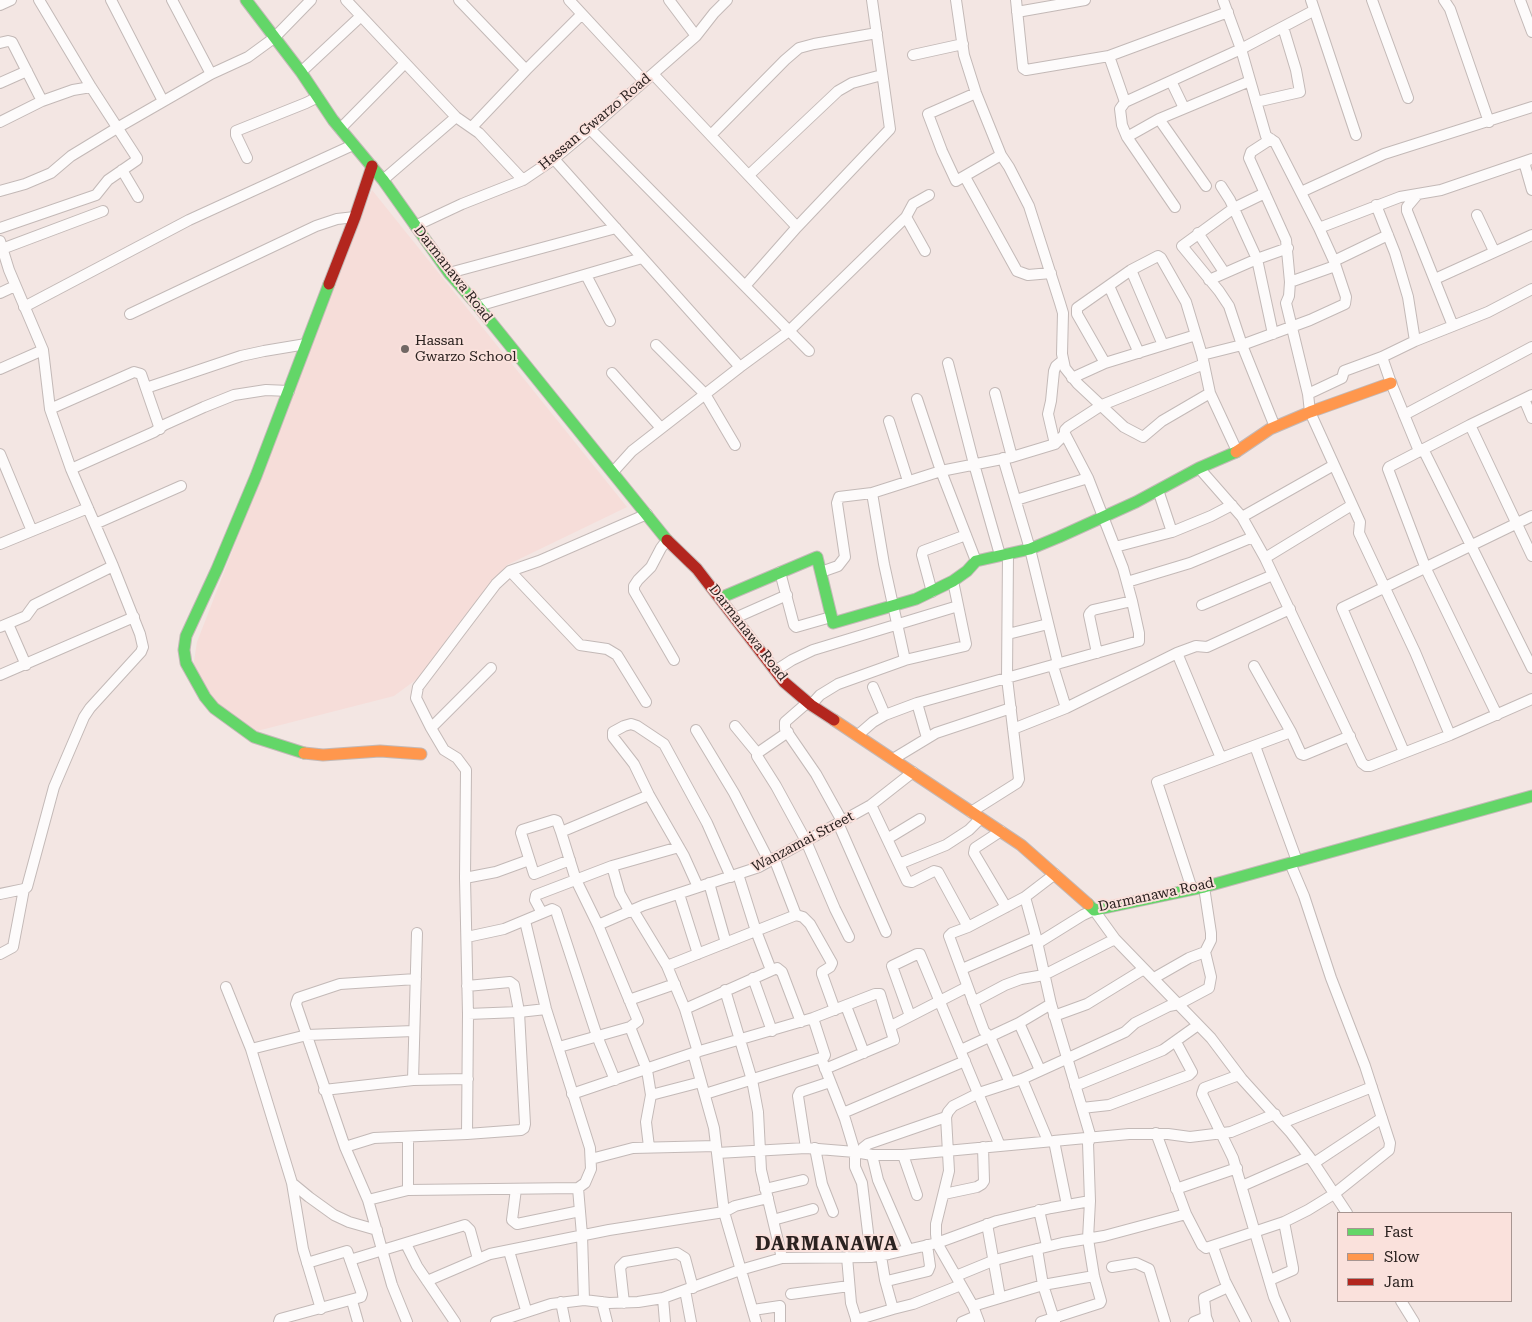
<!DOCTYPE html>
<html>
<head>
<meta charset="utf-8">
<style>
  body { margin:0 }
  #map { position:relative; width:1532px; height:1322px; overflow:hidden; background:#f3e6e3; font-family:"Roboto Serif",serif }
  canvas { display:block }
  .legend { position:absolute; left:1337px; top:1212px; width:175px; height:90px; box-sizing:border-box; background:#fae1dc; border:1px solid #a79591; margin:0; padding:6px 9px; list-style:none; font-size:15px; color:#2b2220 }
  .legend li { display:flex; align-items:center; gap:10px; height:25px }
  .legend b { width:25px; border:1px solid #a79591 }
</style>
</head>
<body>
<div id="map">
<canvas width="1532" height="1322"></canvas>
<ul class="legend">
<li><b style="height:6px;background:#63d668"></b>Fast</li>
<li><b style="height:6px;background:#ff974d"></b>Slow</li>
<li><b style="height:6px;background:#b3261e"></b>Jam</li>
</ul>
</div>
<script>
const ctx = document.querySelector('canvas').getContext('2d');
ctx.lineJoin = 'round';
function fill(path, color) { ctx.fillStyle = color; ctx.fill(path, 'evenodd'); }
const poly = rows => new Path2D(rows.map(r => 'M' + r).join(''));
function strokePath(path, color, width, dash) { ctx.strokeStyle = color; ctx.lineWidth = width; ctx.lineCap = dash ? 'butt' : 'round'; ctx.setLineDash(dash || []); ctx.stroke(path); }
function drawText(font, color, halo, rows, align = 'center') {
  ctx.font = font + ' "Roboto Serif",serif'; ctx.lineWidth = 4; ctx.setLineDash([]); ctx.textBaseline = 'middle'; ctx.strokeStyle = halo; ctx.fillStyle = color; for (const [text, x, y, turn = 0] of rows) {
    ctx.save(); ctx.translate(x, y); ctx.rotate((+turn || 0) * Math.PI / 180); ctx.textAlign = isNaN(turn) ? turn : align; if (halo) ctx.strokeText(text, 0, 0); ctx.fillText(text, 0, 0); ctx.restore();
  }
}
fill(poly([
  [372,190,627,507,507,565,451,633,425,673,394,696,257,731,212,702,193,668,197,642]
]), '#f6ddd9');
const street = poly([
  [111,0,163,101],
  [172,0,211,74],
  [346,0,456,117,479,133,523,180],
  [459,0,526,70],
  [569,0,644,81],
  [669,0,696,36],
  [956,0,964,55,976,93,1001,155,1009,167,1029,206,1060,303,1063,313,1062,354,1065,368,1077,383,1124,427,1143,437,1162,421,1210,393],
  [1016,0,1023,68,1026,70,1109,56,1228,12],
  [1311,0,1356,135],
  [1372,0,1408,98],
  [1444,0,1450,9,1489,122],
  [1520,0,1532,32],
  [0,5,11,0],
  [1017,12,1085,0],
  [0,43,8,41,12,42,42,101],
  [913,55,963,44],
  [1109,56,1125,102],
  [301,72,361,16],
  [653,74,797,227],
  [1171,81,1184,108],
  [0,83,27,71],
  [976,93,928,114,942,151,956,181,1001,155],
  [1256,102,1300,92,1296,70,1283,27],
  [1159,119,1206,186],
  [0,122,42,101,73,90,91,87],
  [472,127,526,70,582,14],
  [340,129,405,63],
  [590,129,809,351],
  [711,135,785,60,799,48,814,44,877,33],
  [1127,137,1159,119,1250,81],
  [1271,139,1251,152,1249,158,1286,240,1290,282,1289,296,1286,303,1308,394,1310,412,1360,522,1359,533,1415,652,1450,735],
  [247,158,236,135,236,131,306,103,318,97],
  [554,159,740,367],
  [1524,162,1532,190],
  [122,170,138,197],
  [749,175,838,91,852,83,882,75],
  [965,177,1017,271,1028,275,1051,273],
  [383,180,456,117],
  [1221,186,1230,200,1257,259,1273,334],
  [0,191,25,184,51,173,71,156,117,128,211,74,248,57,274,38,311,0],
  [1301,192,1384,154,1532,107],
  [1265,193,1234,208,1182,246,1219,291,1229,306,1242,345,1275,427],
  [1417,195,1407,207,1407,211,1453,326],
  [1376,205,1395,253,1408,297,1415,341],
  [1175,207,1127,137,1122,125,1120,109,1125,102,1241,49,1313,11],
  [1477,215,1494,251],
  [906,217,925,251],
  [415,226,462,204,523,180,554,159,590,129,696,36,714,13,727,0],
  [0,228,96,195,108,180,137,160,137,158,91,87,39,0],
  [1319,228,1400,197,1441,190,1532,159],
  [1198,233,1224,272],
  [0,241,9,270,43,350,50,409,71,469,113,566,140,634,143,647,141,652,90,708,84,717,54,787,27,887,24,889,0,894],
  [2,249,103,211],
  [1334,261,1388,235],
  [1131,270,1163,345],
  [449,273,616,228],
  [586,275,610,321],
  [1435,279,1532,235],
  [1209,280,1257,259,1288,248],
  [1290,282,1335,266],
  [745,286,797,227,890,129,872,0],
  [1109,286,1139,353],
  [0,293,15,286],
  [478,306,642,258],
  [24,307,189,220,353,145],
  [130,314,316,226,337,219,355,217],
  [656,345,705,394,735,445],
  [1202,355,1242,345,1310,320,1345,304,1346,297,1334,261,1319,228,1275,142,1266,136,1241,49,1223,0],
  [1382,357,1391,383,1419,451],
  [948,363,974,464,1000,555],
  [1105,363,1077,314,1077,308,1131,270,1158,256,1161,258,1186,302,1202,355,1210,393,1237,451],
  [0,369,43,350],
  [612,373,661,428],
  [1072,378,1105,363,1196,335],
  [146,388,241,356,264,351,306,344],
  [995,393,1012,457],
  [1308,394,1342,378,1344,371,1382,357,1415,341,1488,312,1532,289],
  [917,399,941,471,976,561],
  [1524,399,1532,418],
  [50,409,134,372,141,374,160,429],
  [1404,415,1532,347],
  [889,421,908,481],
  [1470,425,1532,556],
  [1055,444,1048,414,1051,401,1054,371,1056,366,1062,361],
  [1423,449,1532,668],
  [0,454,32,531],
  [1003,458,1030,549,1058,664],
  [1199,468,1242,517,1265,558,1362,763,1366,766,1370,766,1450,735,1532,699],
  [71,469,154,432,164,425,204,407,234,395,266,390,289,391],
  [613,472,632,451,740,367,789,331,906,217,913,204,929,195],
  [1158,490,1172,532],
  [872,493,884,564,905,660],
  [1016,500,1088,478],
  [1242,517,1334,465],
  [95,524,181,486],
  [667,540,661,548,651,567,638,580,634,586,634,591,674,660],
  [0,544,88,508],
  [1115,547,1172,532,1211,516,1232,505],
  [1265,558,1352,505],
  [510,571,580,645,607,649,617,655,646,702],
  [780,572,794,625,796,627,831,617],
  [821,572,838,566,845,557,837,503,839,497,872,493,941,471,1012,457,1055,444,1065,434,1065,430,1068,427,1102,405,1204,364],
  [1127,582,1190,563,1253,537],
  [932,592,922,555,923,551,966,535],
  [1202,605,1273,575],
  [735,618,787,595],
  [8,624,26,665],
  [0,627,26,616,34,605,113,566],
  [1008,634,1048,624],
  [1097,653,1089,615,1090,613,1093,610,1132,601],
  [1177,653,1221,758],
  [1053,666,1066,708],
  [1254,666,1291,732,1301,754,1304,755,1350,736],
  [775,671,792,660,813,650,958,606],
  [0,675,134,617],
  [873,687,885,715],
  [808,702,785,722,785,729,816,774,842,821],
  [917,703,927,738],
  [811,705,820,695,838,684,905,660,965,646,966,644,953,581],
  [1497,715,1426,569,1388,469,1389,467,1470,425,1532,395],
  [735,726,758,754],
  [431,728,491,668],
  [1013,729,1066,708,1177,653,1196,646,1207,647,1290,609],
  [696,730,734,793,769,861],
  [788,732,759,752,757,756,776,786,806,841,835,909,849,937],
  [858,735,873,722,885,715,917,703,1139,641,1139,633,1132,601,1123,568,1088,478,1065,434],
  [1255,746,1297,861],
  [1404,752,1342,608,1532,516],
  [893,759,936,733,1011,708],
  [871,805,907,881,912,882,934,871,938,872,968,927],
  [971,812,1017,783,1019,779,1007,678,1008,554],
  [838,823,886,932],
  [1001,831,975,848,974,853,1006,907],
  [561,832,649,795],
  [887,839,920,819],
  [774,858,796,915],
  [899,864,946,845,969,830,980,819],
  [612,866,620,894,630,912],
  [738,874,756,931,771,970],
  [465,878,496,872,529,860],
  [709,883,726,943],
  [698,887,684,856,649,795,634,764,613,737,613,732,624,726,631,724,637,726,664,744,707,823,731,877],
  [1192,889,1157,782,1291,732],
  [679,894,698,954],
  [1025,897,1036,937,1051,1004,1091,1138,1088,1143,1090,1201,1088,1239,1094,1276,1101,1301,1100,1303,1041,1322],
  [633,910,667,966,685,1009,698,1052],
  [542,913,535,900,536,895,612,866,679,847],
  [598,925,644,905,759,867,871,805,913,772],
  [467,937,504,929,552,909,556,911,597,1036,615,1080],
  [1038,943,1083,915,1094,910,1115,939,1211,1038,1242,1079,1291,1133,1314,1163,1347,1213],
  [0,954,13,947,24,889],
  [667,966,796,915,803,917,810,924,832,963,830,967,822,972,822,974,835,1010],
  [962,969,1036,937],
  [753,978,772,1031],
  [1154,978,1189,958,1205,952],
  [467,986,510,982,514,985,518,1006],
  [226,987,251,1049],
  [725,990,752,1080,758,1112,761,1170,782,1258],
  [629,1000,675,984],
  [973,1002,1005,985,1021,979,1044,975,1115,939],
  [846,1006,864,1053],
  [685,1009,777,968,782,972,801,1022],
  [468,1014,519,1012,546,1009],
  [910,1016,892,966,917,954,920,954,1000,1146],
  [1054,1016,1087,1004,1144,969],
  [1019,1023,1040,1070],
  [891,1026,967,987],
  [630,1027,647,1070,651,1095,646,1122,649,1147],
  [559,1047,630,1027,638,1021,598,925,576,880,561,832,557,821,554,820,522,830,521,833,534,874,570,860],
  [961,1050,1019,1023,1051,1004],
  [693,1053,714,1128,724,1212,756,1322],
  [821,1058,845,1119,855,1152,855,1167,862,1183,871,1257],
  [1239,1075,1204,1088,1202,1094,1233,1158,1274,1297,1285,1322],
  [1022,1079,1048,1141],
  [413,1080,417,933],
  [1010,1083,990,1037,984,1031,949,936,952,933,968,927,1025,897,1055,874],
  [1075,1086,1163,1050,1198,1025],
  [324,1090,413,1080,468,1079],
  [572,1094,693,1053,813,1018,875,994,880,994,894,1040,825,1069],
  [705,1094,824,1057,825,1055,813,1018],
  [651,1095,701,1082],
  [1082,1108,1109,1105,1189,1075,1192,1072,1176,1042],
  [843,1113,965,1061],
  [1282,1123,1372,1087],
  [1156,1133,1186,1214,1202,1245,1206,1248,1284,1222,1308,1210,1334,1194,1389,1150,1390,1143,1365,1066,1331,978,1304,896,1290,863],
  [467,1134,468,1014,465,878,466,770,457,758,444,750,431,728,416,698,418,687,496,584,510,571,539,561,647,514],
  [1054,1141,1067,1205],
  [345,1147,374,1138,467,1134,521,1130,524,1128,525,1124,519,1012],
  [806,1148,798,1096,800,1092,830,1082],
  [815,1148,822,1184,833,1212],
  [717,1153,806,1148,855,1152,872,1155,903,1155,1129,1134,1168,1134,1190,1137,1231,1132,1275,1114],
  [861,1153,863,1148,868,1144,946,1117],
  [872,1155,878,1180,908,1249],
  [903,1155,917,1195],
  [591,1159,633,1148,716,1146],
  [1314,1163,1382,1118],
  [292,1183,309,1197,334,1215,349,1222,377,1230],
  [1242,1186,1308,1157],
  [578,1188,582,1235,584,1300],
  [516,1189,512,1220,517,1224,580,1211],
  [765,1189,803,1180],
  [1176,1189,1237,1168],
  [408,1190,408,1137],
  [944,1194,977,1187,982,1184,984,1181,983,1147],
  [368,1200,408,1190,578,1188,585,1183,591,1169,590,1148,546,1009,525,921],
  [1039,1210,1047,1246],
  [773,1220,813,1209],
  [987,1224,1000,1297],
  [406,1244,417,1266,455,1322],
  [1213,1247,1225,1281,1246,1322],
  [1037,1249,1043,1285,1055,1322],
  [509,1251,526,1310],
  [881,1256,885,1280,893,1309],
  [847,1257,851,1303,857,1322],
  [350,1260,465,1225,470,1230,478,1259],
  [1112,1267,1136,1263,1149,1269,1165,1322],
  [956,1276,995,1260,1025,1252,1062,1243,1104,1236,1186,1214],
  [1270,1280,1293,1270,1293,1268,1284,1222],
  [427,1281,490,1254,609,1230,724,1212,735,1206,768,1198],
  [887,1281,928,1271,930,1266,927,1245],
  [685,1290,691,1322],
  [791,1294,849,1286],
  [663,1298,665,1322],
  [352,1301,358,1322],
  [1401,1301,1414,1322],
  [561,1302,565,1322],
  [602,1302,607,1322],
  [624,1303,620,1267,625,1262,677,1253,685,1258,693,1288],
  [973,1306,1043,1285,1094,1276],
  [321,1309,303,1249,292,1183,251,1049,307,1035,414,1031],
  [753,1310,780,1306,780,1322],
  [856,1320,893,1309,913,1304,961,1285],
  [279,1322,280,1319,361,1297,362,1294,347,1251,307,1263],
  [407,1322,392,1285,368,1200,345,1147,296,1004,298,998,340,984,416,979],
  [496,1322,551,1304,584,1300,609,1303,638,1302,663,1298,740,1270,782,1258,871,1257,889,1254,937,1243,997,1221,1051,1208,1090,1201],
  [962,1322,976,1316],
  [979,1322,973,1306,937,1243,936,1234,936,1224,949,1171,946,1117,948,1112,953,1106,979,1093,1022,1079,1066,1059,1125,1032,1135,1023,1169,1006,1179,1004,1209,988,1211,977,1205,952,1211,940,1211,933,1204,887],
  [1194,1322,1206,1317],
  [1208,1322,1206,1317,1204,1298,1228,1287]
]);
const fast = poly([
  [246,0,301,72,333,120,383,180,449,273,478,306,667,540],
  [720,598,817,557,833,623,916,599,953,581,967,571,976,561,1030,549,1059,537,1136,502,1199,468,1236,452],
  [304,753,254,737,214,708,205,697,186,663,184,650,186,636,217,569,256,476,329,284],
  [1088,904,1094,910,1204,887,1532,796]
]);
const slow = poly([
  [1236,452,1270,429,1310,412,1391,383],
  [834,720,1021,845,1088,904],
  [304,753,323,755,380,751,421,754]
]);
const jam = poly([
  [329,284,355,217,372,166],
  [667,540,697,569,784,682,811,705,834,720]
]);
strokePath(street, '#c3b9b7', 12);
strokePath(fast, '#c3b9b7', 13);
strokePath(slow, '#c3b9b7', 13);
strokePath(jam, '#c3b9b7', 13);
strokePath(street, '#fdfbfb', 10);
strokePath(fast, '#63d668', 11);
strokePath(slow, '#ff974d', 11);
strokePath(jam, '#b3261e', 11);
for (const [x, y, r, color] of [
  [405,349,5,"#716764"]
]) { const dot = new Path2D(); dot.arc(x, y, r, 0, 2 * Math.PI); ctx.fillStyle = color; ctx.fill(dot); strokePath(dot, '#fae1dc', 2); }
drawText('14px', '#2b2220', '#fae1dc', [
  ["Hassan Gwarzo Road",595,122,-40],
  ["Darmanawa Road",453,274,52],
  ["Darmanawa Road",748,633,52],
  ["Wanzamai Street",803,842,-28],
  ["Darmanawa Road",1156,895,-12]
]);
drawText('14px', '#2b2220', '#fae1dc', [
  ["Hassan",415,341],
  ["Gwarzo School",415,357]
], 'left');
ctx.letterSpacing = '1px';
drawText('bold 19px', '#2b2220', '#fae1dc', [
  ["DARMANAWA",827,1244]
]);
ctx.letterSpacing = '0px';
</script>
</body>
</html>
